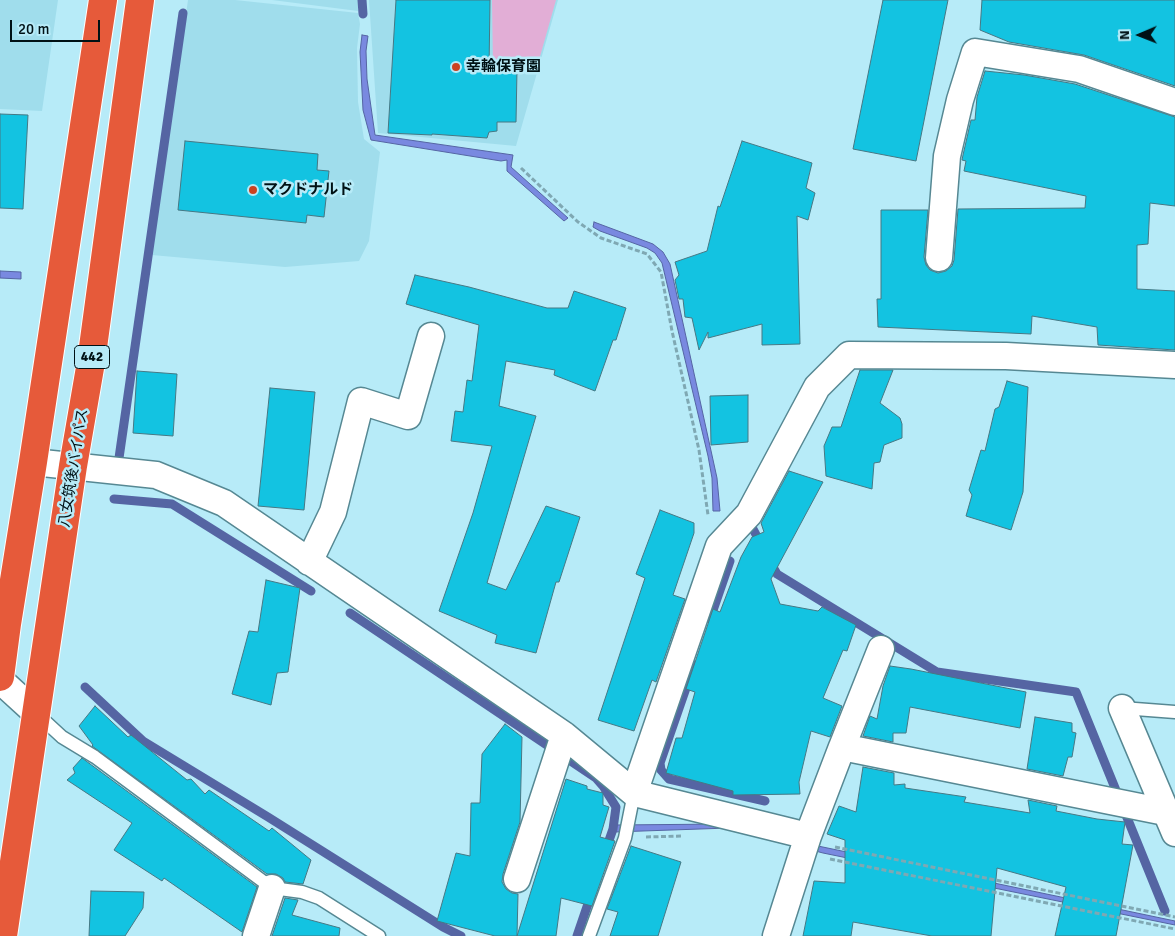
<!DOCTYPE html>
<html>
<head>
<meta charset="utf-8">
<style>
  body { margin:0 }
  #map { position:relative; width:1175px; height:936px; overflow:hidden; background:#b7ebf8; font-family:Signika,sans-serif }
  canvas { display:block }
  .north { position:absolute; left:1115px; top:10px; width:50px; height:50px; -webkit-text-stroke:4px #b7ebf8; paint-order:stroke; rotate:269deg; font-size:14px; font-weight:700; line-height:20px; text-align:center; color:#001115 }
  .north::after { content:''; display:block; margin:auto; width:18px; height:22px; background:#001115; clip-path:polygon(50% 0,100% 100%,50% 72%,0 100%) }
  .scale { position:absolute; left:10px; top:20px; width:90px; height:22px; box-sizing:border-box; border:2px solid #001115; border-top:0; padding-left:6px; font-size:15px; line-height:18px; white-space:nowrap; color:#001115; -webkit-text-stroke:4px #b7ebf8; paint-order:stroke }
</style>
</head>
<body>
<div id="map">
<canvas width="1175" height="936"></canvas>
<div class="north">N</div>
<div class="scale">20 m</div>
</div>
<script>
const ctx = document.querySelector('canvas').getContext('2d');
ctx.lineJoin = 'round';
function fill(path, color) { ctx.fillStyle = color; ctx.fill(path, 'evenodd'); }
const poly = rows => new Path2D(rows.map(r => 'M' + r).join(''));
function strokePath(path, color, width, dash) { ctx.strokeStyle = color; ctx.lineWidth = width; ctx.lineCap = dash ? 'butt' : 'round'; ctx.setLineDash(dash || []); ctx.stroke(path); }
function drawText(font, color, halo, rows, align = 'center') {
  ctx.font = font + ' Signika,"Noto Sans JP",sans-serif'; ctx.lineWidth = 5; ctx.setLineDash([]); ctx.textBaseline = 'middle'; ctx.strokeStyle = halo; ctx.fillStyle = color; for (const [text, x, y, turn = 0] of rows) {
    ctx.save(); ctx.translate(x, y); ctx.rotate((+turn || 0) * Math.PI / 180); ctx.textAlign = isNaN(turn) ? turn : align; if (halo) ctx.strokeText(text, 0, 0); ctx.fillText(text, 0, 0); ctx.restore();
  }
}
fill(poly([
  [0,0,58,0,42,111,0,109],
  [188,0,235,0,358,13,360,24,357,48,358,102,364,139,380,152,369,241,359,261,285,267,152,255],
  [272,0,358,0,358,11],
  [369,0,558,0,516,146,378,133]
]), '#a0ddec');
fill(poly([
  [492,0,556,0,537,67,493,67]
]), '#e2aed6');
const water = poly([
  [362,35,368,36,366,51,367,79,375,135,513,155,511,167,568,218,564,221,507,171,507,160,501,161,371,140,363,110,360,52,362,35],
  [594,222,653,244,663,252,670,264,717,478,720,511,713,511,712,478,708,456,662,263,655,253,647,248,600,231,593,227,594,222],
  [0,271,21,272,21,279,0,278,0,271],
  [727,824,818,846,1175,921,1175,925,823,853,729,828,614,832,614,825,727,824]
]);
fill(water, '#7989e0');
strokePath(water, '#5565a3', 1);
strokePath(poly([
  [362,0,363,14],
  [119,458,183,13],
  [114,499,172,504,311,591],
  [753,529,762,546],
  [770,562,777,574,937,672,1076,692,1165,911],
  [350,613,596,778,603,786,616,807,613,829,606,849],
  [710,619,730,561],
  [694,665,660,763,661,770,669,779,765,801],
  [85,687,143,741,268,817,443,927,461,936],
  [577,936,591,895]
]), '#5565a3', 9);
const building = poly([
  [396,0,490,0,489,70,517,69,516,122,497,122,497,131,489,132,487,138,432,134,432,135,388,133,396,0],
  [883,0,948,0,916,161,853,149,883,0],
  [982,0,1175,0,1175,86,1084,55,1009,42,980,30,982,0],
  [985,71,1024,75,1075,84,1175,117,1175,206,1150,203,1148,244,1137,245,1137,289,1175,291,1175,350,1098,345,1097,327,1032,316,1031,334,878,327,877,299,881,299,881,210,928,210,924,257,926,265,930,270,938,273,946,271,952,266,954,260,958,209,1085,208,1086,196,964,171,966,161,962,160,963,155,971,120,975,120,977,97,985,71],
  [0,114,28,115,23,209,0,208,0,114],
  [185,141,318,154,317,170,329,171,324,217,307,215,306,223,178,210,185,141],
  [742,141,812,163,806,188,815,193,808,220,797,216,800,344,762,345,762,324,708,338,708,332,699,350,692,318,685,317,683,299,679,299,675,280,679,275,675,262,707,251,718,206,720,207,742,141],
  [415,275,469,287,547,308,568,308,574,291,626,308,616,340,613,340,595,391,554,375,555,370,506,361,499,406,536,416,487,583,506,590,546,506,580,517,559,582,556,582,536,653,495,643,497,635,439,611,473,513,492,446,451,441,455,411,463,412,467,380,472,381,479,325,406,304,415,275],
  [860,370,893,370,880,403,900,418,902,424,902,438,884,445,880,462,874,463,872,489,826,476,824,446,832,427,841,427,860,370],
  [137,371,177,374,173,436,133,433,137,371],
  [1007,381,1028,387,1023,492,1011,530,966,516,972,495,969,490,981,450,985,451,995,409,999,407,1007,381],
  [270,388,315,392,304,510,258,506,270,388],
  [748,395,748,442,711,445,710,396,748,395],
  [789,471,823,482,771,579,780,604,818,611,822,607,856,625,847,651,843,650,823,698,842,706,830,737,811,731,799,782,800,794,733,795,733,791,666,773,676,738,682,738,695,692,686,689,713,609,720,612,741,557,752,537,764,532,761,523,789,471],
  [660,510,694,523,694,533,673,595,685,599,656,682,652,680,634,731,598,720,645,578,636,574,660,510],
  [266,580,300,588,288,672,277,673,271,705,232,694,249,631,258,632,266,580],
  [890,666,911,669,1026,692,1020,728,910,707,906,733,893,733,893,742,863,736,870,716,877,719,883,686,890,666],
  [95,706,128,737,131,735,187,780,191,779,205,794,209,790,269,831,272,828,311,860,303,884,285,882,283,878,276,874,267,874,92,746,93,745,79,726,95,706],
  [1035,717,1072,723,1072,732,1076,733,1072,757,1068,757,1063,776,1027,769,1035,717],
  [505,724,522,737,520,822,503,874,502,882,506,889,512,893,518,894,517,936,566,779,587,786,587,789,603,793,603,805,609,807,600,837,615,841,592,906,561,898,556,936,495,936,437,921,456,853,470,856,471,803,480,803,482,754,505,724],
  [82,758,257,887,242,932,164,878,162,881,114,850,132,823,67,780,75,773,73,768,82,758],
  [863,767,894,773,894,785,905,784,905,788,966,797,964,802,1030,813,1028,800,1057,806,1056,811,1097,819,1125,822,1122,844,1133,845,1116,936,1055,936,1066,887,997,868,991,936,932,936,853,922,851,936,803,936,814,881,845,883,845,840,827,834,839,806,856,812,863,767],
  [631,846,681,862,658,936,610,936,618,912,607,909,631,846],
  [91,891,144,892,143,908,125,936,89,936,91,891],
  [285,898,298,900,292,915,340,928,339,936,272,936,285,898]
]);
fill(building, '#13c3e1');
strokePath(building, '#467884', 1);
const lane = poly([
  [1122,708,1175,712],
  [36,713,62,737,95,757,272,888,302,892,319,898,379,936],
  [589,936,625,838,634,793]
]);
const street = poly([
  [939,258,947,156,960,100,975,52,1079,69,1175,102],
  [33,462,156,475,224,503,564,735,634,793,808,836],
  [309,562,333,512,361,401,408,416,431,336],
  [0,680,36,713],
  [1122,708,1175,833],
  [842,747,881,649],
  [634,793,719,546,749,514,817,387,849,355,1006,356,1175,365],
  [517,879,564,735],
  [256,936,272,888],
  [776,936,808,836,842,747,1175,814]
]);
const highway = poly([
  [0,677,7,624,33,462,103,0],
  [3,936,73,466,91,362,140,0]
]);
strokePath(lane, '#568893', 15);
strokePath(street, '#568893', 29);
strokePath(highway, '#fff', 30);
strokePath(poly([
  [521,168,578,222,601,238,647,254,661,272,672,331,699,450,708,515],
  [646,837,682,836],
  [835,847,1175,917],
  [830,859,1175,929]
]), '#7fa8b3', 3, [5, 2.5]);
strokePath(lane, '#fff', 12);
strokePath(street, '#fff', 26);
strokePath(highway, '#e65a3a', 28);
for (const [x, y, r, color] of [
  [456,67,5,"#cb4220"],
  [253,190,5,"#cb4220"]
]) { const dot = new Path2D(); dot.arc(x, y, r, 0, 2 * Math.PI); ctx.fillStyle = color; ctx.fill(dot); strokePath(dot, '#b7ebf8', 2); }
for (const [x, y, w] of [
  [92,357,35]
]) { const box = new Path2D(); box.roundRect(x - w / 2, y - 11.5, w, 23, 4); ctx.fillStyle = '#b7ebf8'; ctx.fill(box); strokePath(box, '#001115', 1); }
drawText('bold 14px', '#001115', null, [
  ["442",92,357]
]);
drawText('bold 15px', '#001115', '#b7ebf8', [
  ["幸輪保育園",466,67],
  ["マクドナルド",263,190]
], 'left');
drawText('15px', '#001115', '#b7ebf8', [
  ["八女筑後バイパス",74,468,-81]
]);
</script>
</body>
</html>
